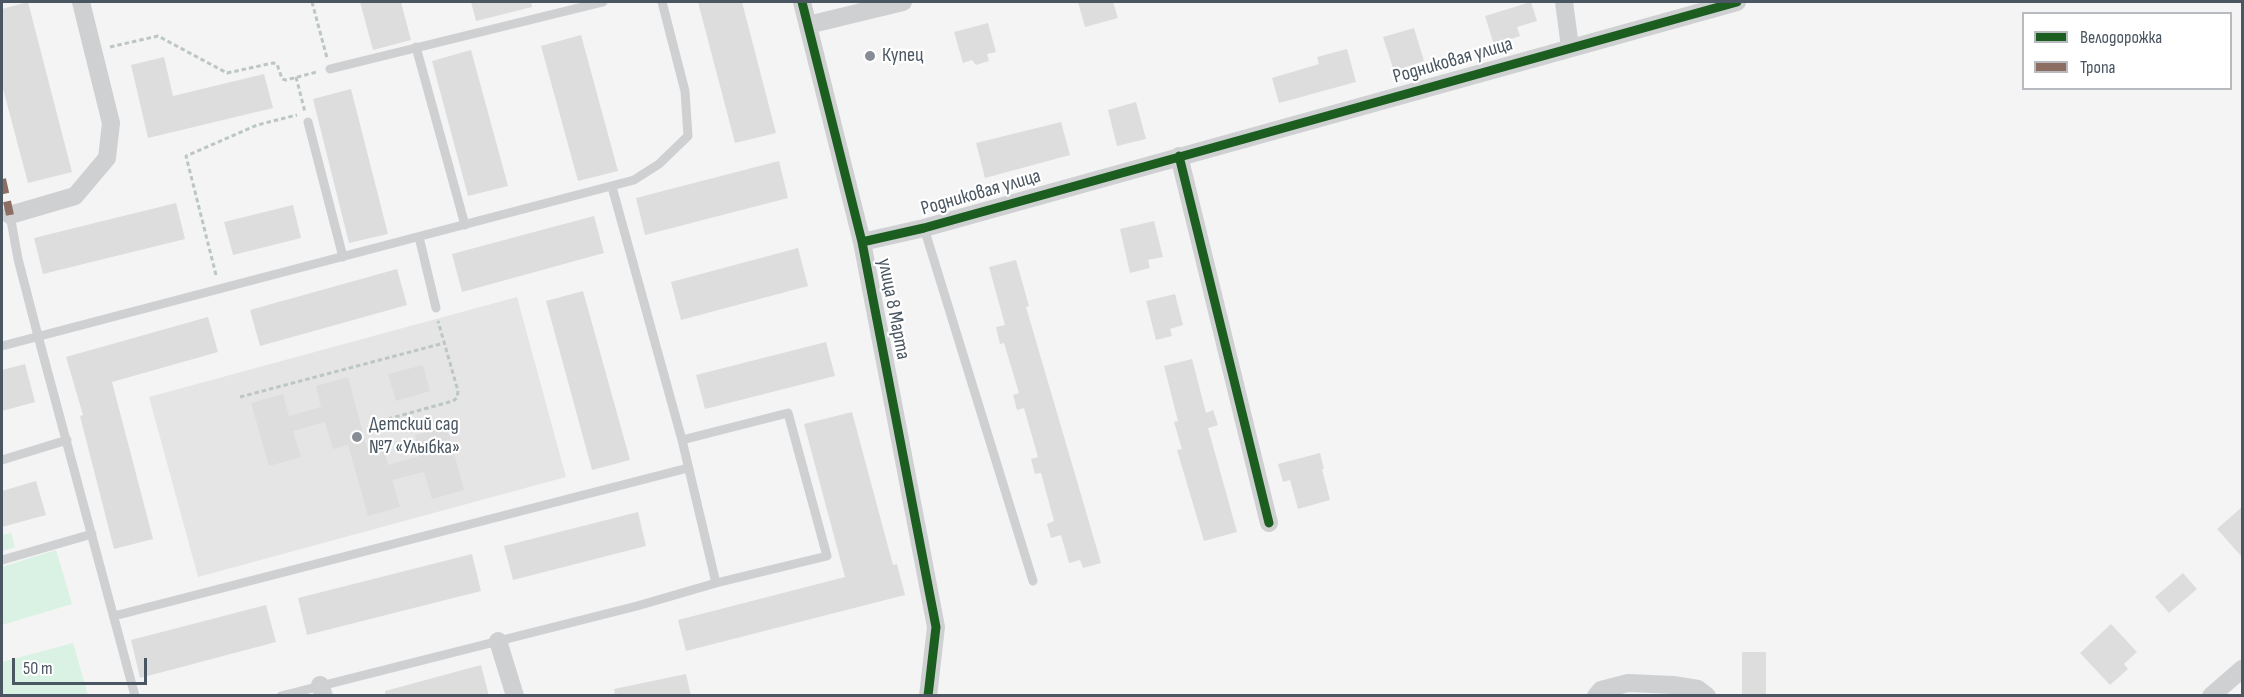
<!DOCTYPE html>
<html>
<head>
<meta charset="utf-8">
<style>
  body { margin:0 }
  #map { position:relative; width:2244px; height:697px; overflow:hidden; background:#f4f4f4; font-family:"Sofia Sans Condensed",sans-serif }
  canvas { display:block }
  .frame { position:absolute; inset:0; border:3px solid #4a5661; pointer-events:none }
  .legend { position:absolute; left:2022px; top:12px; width:210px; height:78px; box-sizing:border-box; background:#fff; border:2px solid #b7bbc0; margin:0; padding:8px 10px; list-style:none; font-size:18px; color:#4a5661 }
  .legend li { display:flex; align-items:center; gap:12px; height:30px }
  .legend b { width:30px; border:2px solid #b7bbc0 }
  .scale { position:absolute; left:12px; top:658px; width:135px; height:27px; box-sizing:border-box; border:3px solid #4a5661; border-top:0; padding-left:8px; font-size:18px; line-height:21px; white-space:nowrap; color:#4a5661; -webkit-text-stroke:4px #fff; paint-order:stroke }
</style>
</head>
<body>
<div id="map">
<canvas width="2244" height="697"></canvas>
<div class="frame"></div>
<ul class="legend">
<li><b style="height:8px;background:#1b5e20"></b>Велодорожка</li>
<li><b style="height:8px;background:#8d6e63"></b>Тропа</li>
</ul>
<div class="scale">50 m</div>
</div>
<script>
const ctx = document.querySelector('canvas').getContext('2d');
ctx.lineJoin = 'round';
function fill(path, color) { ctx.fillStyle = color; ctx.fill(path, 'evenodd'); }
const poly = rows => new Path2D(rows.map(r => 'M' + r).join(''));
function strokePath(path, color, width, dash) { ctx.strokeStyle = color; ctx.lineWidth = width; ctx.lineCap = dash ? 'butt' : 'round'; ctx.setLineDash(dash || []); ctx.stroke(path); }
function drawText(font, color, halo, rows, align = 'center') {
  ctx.font = font + ' "Sofia Sans Condensed",sans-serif'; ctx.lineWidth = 4.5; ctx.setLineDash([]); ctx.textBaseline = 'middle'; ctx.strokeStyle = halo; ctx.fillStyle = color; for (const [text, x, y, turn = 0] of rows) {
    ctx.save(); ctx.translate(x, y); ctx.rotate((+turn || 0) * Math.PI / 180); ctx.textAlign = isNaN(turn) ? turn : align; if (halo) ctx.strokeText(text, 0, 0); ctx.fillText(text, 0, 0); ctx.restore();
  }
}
fill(poly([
  [517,297,566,477,198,577,149,397]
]), '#e6e5e6');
fill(poly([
  [11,533,15,547,2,551,2,535],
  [56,550,72,604,2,625,2,567],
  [73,643,88,695,2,695,2,662]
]), '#d9f2e3');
fill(poly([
  [28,2,72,172,28,183,2,85,2,9],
  [360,2,401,2,411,40,373,50],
  [471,2,531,2,532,7,476,21],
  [698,2,742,2,776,133,735,143],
  [1078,2,1113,2,1118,18,1085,27],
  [1531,2,1537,21,1517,27,1520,36,1494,45,1485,16],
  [988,23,996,52,987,54,989,61,976,65,972,60,963,63,954,32],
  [1414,28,1424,61,1394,71,1383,37],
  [581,35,618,171,578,181,541,46],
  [1347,49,1356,82,1279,103,1272,78,1319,64,1317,57],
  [471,50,508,186,468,196,432,61],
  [164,57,173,96,264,74,273,108,148,138,131,65],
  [351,89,388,234,349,243,313,99],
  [1136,102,1146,139,1117,146,1108,110],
  [1061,122,1070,155,985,178,976,143],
  [779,161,788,198,645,235,636,198],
  [176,203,185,239,43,274,34,238],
  [293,205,301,238,233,255,224,222],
  [594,216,604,253,462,292,452,254],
  [1154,221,1163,257,1148,260,1150,268,1130,273,1120,229],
  [798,248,808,286,681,320,671,282],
  [1016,260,1029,306,1026,307,1101,563,1083,568,1080,560,1069,563,1061,535,1051,538,1047,524,1054,521,1041,473,1035,474,1031,459,1038,457,1024,408,1017,410,1013,395,1019,393,1004,343,1000,344,996,327,1005,325,989,267],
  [397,269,407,305,260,346,250,310],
  [583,291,630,460,592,470,546,301],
  [1175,294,1183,325,1170,329,1172,336,1156,340,1146,301],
  [208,317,218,352,112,382,153,539,114,549,80,416,83,415,66,357],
  [826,342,835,376,705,409,696,375],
  [1192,359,1206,413,1213,410,1218,425,1208,428,1237,532,1204,541,1177,450,1182,449,1174,422,1178,421,1164,366],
  [25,364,35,402,2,411,2,370],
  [423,365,430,391,396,401,388,374],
  [348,377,367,448,382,444,388,465,420,456,415,435,447,427,464,490,432,499,424,472,392,480,400,507,368,516,348,445,333,449,325,422,293,431,301,457,269,466,251,403,283,394,289,416,321,407,316,386],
  [852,412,893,565,897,564,905,595,686,651,678,620,845,577,804,424],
  [1320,453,1324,469,1322,469,1330,500,1298,509,1290,480,1283,482,1278,464],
  [36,481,46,515,2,527,2,491],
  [2242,507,2242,557,2217,529],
  [638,512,646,546,513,580,504,546],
  [472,554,481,591,307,635,298,598],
  [2183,573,2197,589,2169,613,2155,597],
  [266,605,276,642,140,678,131,640],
  [2111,624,2137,652,2124,664,2128,669,2110,685,2080,653],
  [1742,652,1766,652,1766,695,1742,695],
  [481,665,489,696,385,696,385,691],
  [686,674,691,696,615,696,614,689]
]), '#ddddde');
strokePath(poly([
  [312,2,327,58],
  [110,47,158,36,227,73,273,63,277,64,282,79,286,80,317,72],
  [296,77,305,112],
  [216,275,186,156,257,125,297,115],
  [240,397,444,343],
  [388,419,453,401,457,398,458,391,438,321]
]), '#bcc7c4', 3, [4.5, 3]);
strokePath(poly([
  [416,47,465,225],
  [330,69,603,2],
  [308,122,343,257],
  [612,187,682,440,716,583],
  [10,215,18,259,38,336,135,696],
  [924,228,1033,581],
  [419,237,436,308],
  [2,346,634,180,659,164,688,136,685,91,662,2],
  [2,460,67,440],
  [2,560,92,534],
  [114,616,688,468],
  [281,696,637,606,716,583,827,556,788,413,682,440]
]), '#ced0d2', 9);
strokePath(poly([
  [802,2,862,242,936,627,928,696],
  [1564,2,1570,47],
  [808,25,903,2],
  [1179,156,1269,523],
  [10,215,75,196,107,158,111,123,81,2],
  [862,242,924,228,1737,2],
  [498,641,515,696],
  [320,685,324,696],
  [1596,696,1601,690,1628,683,1673,685,1698,689,1707,696],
  [2211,696,2242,669]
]), '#ced0d2', 18);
strokePath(poly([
  [2,179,10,215]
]), '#8d6e63', 8, [15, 8]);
strokePath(poly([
  [802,2,862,242,936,627,928,696],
  [1179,156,1269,523],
  [862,242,924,228,1737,2]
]), '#1b5e20', 9);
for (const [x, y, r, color] of [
  [870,56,6,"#868d94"],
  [357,437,6,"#868d94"]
]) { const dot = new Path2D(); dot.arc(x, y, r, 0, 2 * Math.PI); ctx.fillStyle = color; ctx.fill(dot); strokePath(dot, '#fff', 2); }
drawText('20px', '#4a5661', '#fff', [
  ["Купец",882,56],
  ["Детский сад",369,425],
  ["№7 «Улыбка»",369,448]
], 'left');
drawText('20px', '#4a5661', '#fff', [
  ["Родниковая улица",1453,61,-16],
  ["Родниковая улица",981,193,-16],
  ["улица 8 Марта",893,309,79]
]);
</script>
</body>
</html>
